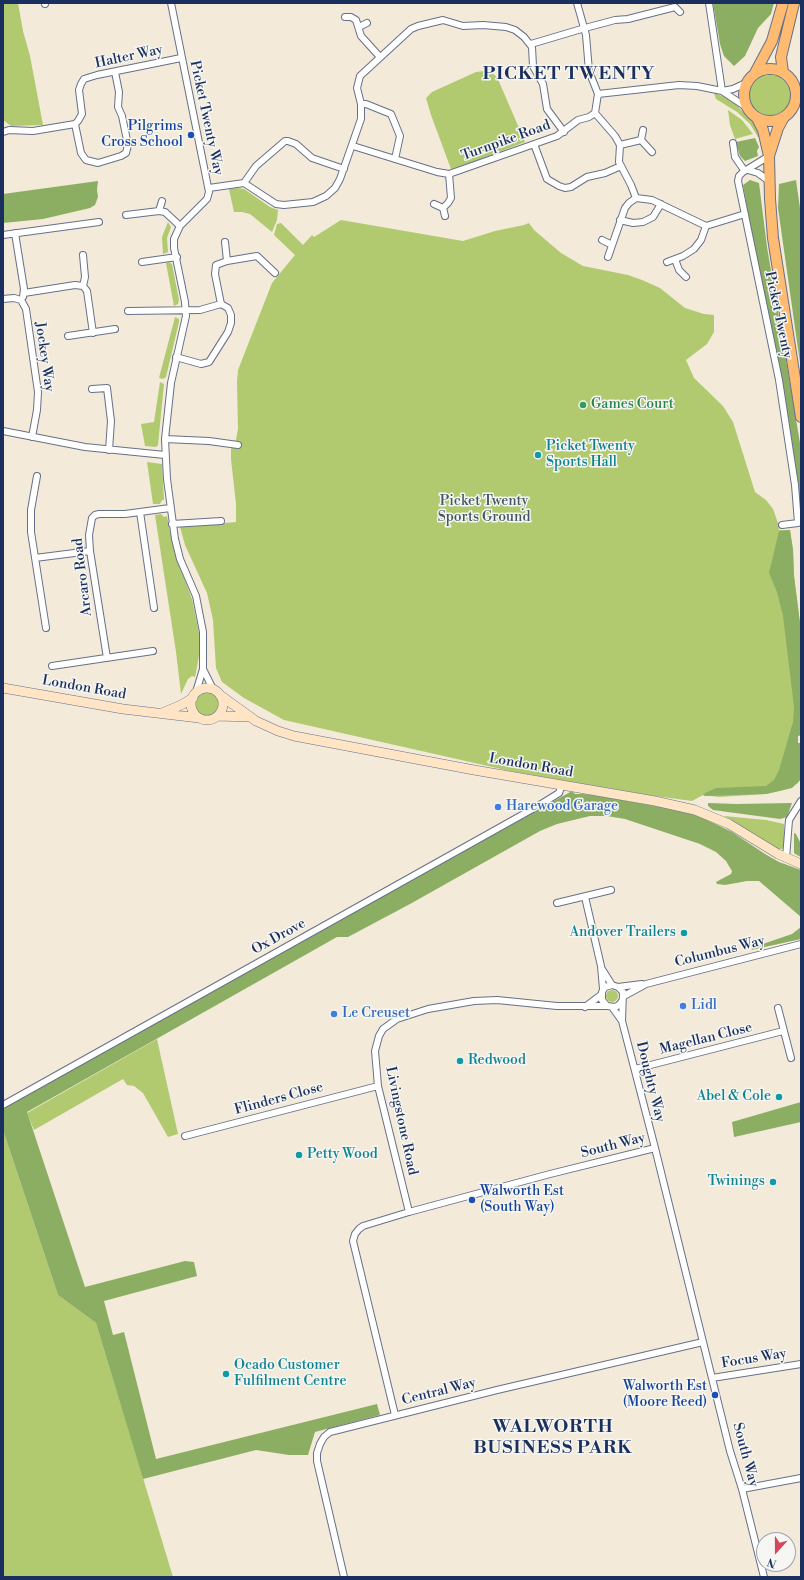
<!DOCTYPE html>
<html>
<head>
<meta charset="utf-8">
<style>
  body { margin:0 }
  #map { position:relative; width:804px; height:1580px; overflow:hidden; background:#f3ead9; font-family:"Libre Bodoni",serif }
  canvas { display:block }
  .frame { position:absolute; inset:0; border:4px solid #1b2f5e; pointer-events:none }
  .north { position:absolute; left:756px; top:1532px; width:40px; height:40px; box-sizing:border-box; background:#f6f6f2; border:1px solid #9ea6b7; border-radius:50%; rotate:201deg; font-size:11px; font-weight:700; line-height:16px; text-align:center; color:#1b2f5e }
  .north::after { content:''; display:block; margin:auto; width:14px; height:18px; background:#d1495b; clip-path:polygon(50% 0,100% 100%,50% 72%,0 100%) }
</style>
</head>
<body>
<div id="map">
<canvas width="804" height="1580"></canvas>
<div class="frame"></div>
<div class="north">N</div>
</div>
<script>
const ctx = document.querySelector('canvas').getContext('2d');
ctx.lineJoin = 'round';
function fill(path, color) { ctx.fillStyle = color; ctx.fill(path, 'evenodd'); }
const poly = rows => new Path2D(rows.map(r => 'M' + r).join(''));
function strokePath(path, color, width, dash) { ctx.strokeStyle = color; ctx.lineWidth = width; ctx.lineCap = dash ? 'butt' : 'round'; ctx.setLineDash(dash || []); ctx.stroke(path); }
function drawText(font, color, halo, rows, align = 'center') {
  ctx.font = font + ' "Libre Bodoni",serif'; ctx.lineWidth = 3; ctx.setLineDash([]); ctx.textBaseline = 'middle'; ctx.strokeStyle = halo; ctx.fillStyle = color; for (const [text, x, y, turn = 0] of rows) {
    ctx.save(); ctx.translate(x, y); ctx.rotate((+turn || 0) * Math.PI / 180); ctx.textAlign = isNaN(turn) ? turn : align; if (halo) ctx.strokeText(text, 0, 0); ctx.fillText(text, 0, 0); ctx.restore();
  }
}
fill(poly([
  [3,3,18,3,23,31,30,56,43,125,11,126,3,120],
  [485,71,492,73,497,77,525,142,466,165,451,169,431,115,426,98,432,92,476,72],
  '749 96a21 21 0 1 1 42 0a21 21 0 1 1-42 0Z',
  [714,93,725,97,736,104,748,118,755,124,761,136,758,137,750,124,737,112,716,99],
  [728,110,742,120,753,134,735,139,730,125],
  [237,188,244,189,270,207,278,210,277,220,272,232,250,214,242,212,234,212,229,189],
  [341,220,463,241,495,231,524,225,529,223,534,230,561,253,583,266,628,275,642,280,660,288,685,308,704,314,714,315,714,332,707,344,686,360,694,378,723,406,733,422,755,492,766,500,773,509,778,523,779,530,790,530,793,550,794,576,801,631,801,735,798,736,798,743,801,743,801,779,797,784,784,790,766,794,719,797,703,795,692,801,648,795,572,782,510,771,284,720,244,698,222,682,216,668,213,620,207,593,185,545,180,527,236,522,236,504,231,459,231,449,236,440,238,429,237,382,238,370,272,283,295,255,274,235,277,224,281,223,303,245,312,235,314,237],
  [168,222,171,227,167,238,168,252,163,254,162,237],
  [169,262,172,264,179,300,178,304,174,306,166,263],
  [175,317,179,319,179,322,166,377,163,379,159,378],
  [160,382,164,384,158,445,156,447,145,446,141,424,154,422],
  [147,462,162,464,164,500,162,500,160,504,153,504],
  [161,514,164,517,167,516,174,551,192,599,199,633,200,650,196,672,195,677,192,676,188,679,181,694,176,652,155,515],
  '195 704a12 12 0 1 1 24 0a12 12 0 1 1-24 0Z',
  [724,816,766,820,784,824,784,847,782,849,777,849],
  '606 996a6 6 0 1 1 12 0a6 6 0 1 1-12 0Z',
  [157,1039,178,1134,168,1137,143,1093,134,1086,127,1085,123,1079,34,1130,27,1113],
  [3,1130,58,1295,96,1323,173,1577,3,1577]
]), '#b1ca70');
fill(poly([
  [713,3,774,3,771,14,758,28,745,56,734,66,724,56,720,44],
  [755,138,759,147,757,151,758,156,745,161,740,156,736,142],
  [750,180,759,183,767,247,801,449,801,536,797,483,743,185],
  [796,180,801,215,801,370,778,208,779,184],
  [98,181,97,190,98,197,95,205,90,208,43,219,3,223,3,194],
  [790,530,793,550,794,576,801,631,801,735,798,736,798,743,801,743,801,779,792,788,766,794,705,796,703,795,705,793,716,788,766,786,774,780,779,770,793,722,794,707,783,616,777,592,769,573,779,531],
  [572,791,575,794,582,794,594,795,693,813,732,832,765,854,779,862,801,870,801,917,759,881,747,881,725,885,717,884,716,882,731,874,732,871,726,861,716,852,700,844,625,819,607,816,590,816,557,824,540,831,410,904,348,937,337,937,27,1112,85,1287,185,1261,194,1262,197,1276,104,1301,113,1335,124,1332,156,1459,377,1404,380,1415,315,1432,308,1455,289,1455,256,1450,143,1479,96,1323,58,1295,3,1130,3,1109],
  [708,803,736,804,792,803,787,817,780,819,713,810,708,806],
  [794,833,796,834,801,844,801,857,797,855,794,853],
  [801,927,801,939,751,950,754,947,792,934],
  [801,1102,801,1122,734,1137,732,1122]
]), '#8cae62');
const street = poly([
  [45,3,45,4],
  [171,3,209,192,207,199,180,226,174,239,174,248,185,302,186,316,171,383,165,439,167,479,175,539,180,559,196,596,203,632,203,669,196,692],
  [709,3,722,91,746,107],
  [345,17,351,17,356,20,361,36,380,57],
  [359,27,367,23],
  [531,44,585,28,615,20,628,19,675,7,680,12],
  [598,94,679,85,697,86,722,91,733,89,746,83],
  [361,104,366,104,391,114,400,136,395,159],
  [595,113,615,136,620,145,619,162,631,185,636,198,652,200,706,226,701,240,694,249,683,256,667,262],
  [75,124,81,153,86,160,98,163,121,156,126,153,128,145,122,116,118,107,119,92,115,72],
  [3,132,9,130,33,131,75,124,78,121,82,114,79,90,81,84,84,79,97,75,181,58],
  [641,140,643,130],
  [733,143,735,157,744,170],
  [534,144,547,179,559,186,565,188,571,187,587,177,605,173,621,166],
  [620,145,641,140,652,152],
  [353,146,437,172,449,174],
  [769,156,743,172,739,176,738,181,779,380,795,485,798,523,782,525],
  [748,170,758,173,769,181],
  [244,183,256,166,285,141,288,141,296,144,312,158,344,169],
  [209,188,244,183,276,204,284,205,313,202,326,196,335,188,340,179,361,119,361,104,357,88,360,76,411,29,418,26,443,20,463,26,483,25,506,27,515,30,524,37,532,47,533,66,543,84,547,109,564,132],
  [434,204,443,208],
  [159,211,162,201],
  [126,215,159,211,165,212,180,226],
  [445,216,443,208,448,203,451,198,449,174,557,136,578,120,589,117,595,113,598,94,589,71,586,35,577,3],
  [620,220,633,223,643,222,653,217,661,204],
  [706,226,745,214],
  [15,233,24,289,23,297],
  [3,235,99,222],
  [602,240,612,245],
  [225,242,227,261],
  [83,255,85,277,83,286],
  [608,257,625,208,629,203,636,198],
  [675,259,679,270,686,277],
  [142,262,177,257],
  [24,293,75,285,83,286,87,291,93,333],
  [3,299,14,298,21,300,26,309,38,392,37,410,32,437],
  [128,311,200,310,221,304],
  [68,336,115,329],
  [176,357,201,364,209,362,228,332,231,323,231,315,228,308,221,304,215,274,216,265,227,261,257,256,275,273],
  [92,389,107,388,111,421,109,450],
  [3,431,85,447,165,455],
  [165,439,209,441,238,445],
  [37,476,31,510,31,532,46,628],
  [140,512,154,608],
  [172,524,221,521],
  [35,558,90,551],
  [107,658,90,551,89,535,92,518,95,515,99,514,125,514,170,508],
  [52,666,153,651],
  [203,669,213,689],
  [786,858,789,820,801,801],
  [585,897,601,966,603,989],
  [557,903,611,890],
  [602,969,612,985],
  [618,987,642,984],
  [624,996,646,984,801,944],
  [622,1001,619,1005,615,1007,607,1006,602,1000,602,992,605,987,612,985,618,987,623,992,622,1021,655,1148],
  [585,1007,601,995],
  [612,1007,622,1021],
  [778,1008,791,1058],
  [635,1069,783,1031],
  [3,1105,538,806,559,793,562,785],
  [185,1136,378,1086],
  [409,1212,378,1086,375,1051,379,1036,383,1029,397,1019,428,1009,474,1001,497,1000,557,1006,607,1006],
  [712,1378,801,1364],
  [395,1415,353,1241,355,1234,359,1229,363,1226,409,1212,550,1174,655,1148,730,1451,742,1489,764,1577],
  [742,1489,801,1478],
  [344,1577,317,1461,317,1453,320,1444,324,1437,330,1432,497,1390,703,1342]
]);
const secondary = poly([
  [3,688,123,709,199,718],
  '191 704a16 16 0 1 1 32 0a16 16 0 1 1-32 0Z',
  [220,695,256,721,278,731,294,736,474,770,655,801,695,810,729,824,778,854,801,864],
  [162,713,181,705,193,698],
  [218,716,249,717]
]);
const primary = poly([
  '744 95a26 26 0 1 1 52 0a26 26 0 1 1-52 0Z',
  [783,72,781,57,794,3],
  [755,73,772,41,783,3],
  [757,118,763,130,769,156,770,199,773,238,801,417],
  [769,156,778,128,784,117]
]);
strokePath(street, '#677089', 8);
strokePath(secondary, '#677089', 10);
strokePath(primary, '#677089', 12);
strokePath(street, '#fff', 6);
strokePath(secondary, '#ffe4c6', 9);
strokePath(primary, '#ffbb71', 10);
for (const [x, y, r, color] of [
  [191,135,4,"#1a4fb4"],
  [583,405,4,"#2e9e5b"],
  [538,455,4,"#0f9aa8"],
  [498,807,4,"#3f7fe0"],
  [684,933,4,"#0f9aa8"],
  [683,1006,4,"#3f7fe0"],
  [334,1014,4,"#3f7fe0"],
  [460,1061,4,"#0f9aa8"],
  [779,1097,4,"#0f9aa8"],
  [299,1155,4,"#0f9aa8"],
  [773,1182,4,"#0f9aa8"],
  [472,1200,4,"#1a4fb4"],
  [226,1374,4,"#0f9aa8"],
  [715,1395,4,"#1a4fb4"]
]) { const dot = new Path2D(); dot.arc(x, y, r, 0, 2 * Math.PI); ctx.fillStyle = color; ctx.fill(dot); strokePath(dot, '#f6f6f2', 1.5); }
drawText('14px', '#1b2f5e', '#f6f6f2', [
  ["Halter Way",129,57,-12],
  ["Picket Twenty Way",206,118,78],
  ["Turnpike Road",506,141,-20],
  ["Picket Twenty",778,315,78],
  ["Jockey Way",44,357,82],
  ["Arcaro Road",83,577,-97],
  ["London Road",84,688,10],
  ["London Road",531,766,10],
  ["Ox Drove",279,937,-29],
  ["Columbus Way",720,952,-14],
  ["Magellan Close",706,1039,-14],
  ["Doughty Way",650,1082,76],
  ["Flinders Close",279,1099,-15],
  ["Livingstone Road",401,1121,78],
  ["South Way",613,1146,-14],
  ["Focus Way",754,1359,-9],
  ["Central Way",439,1392,-14],
  ["South Way",745,1455,75]
]);
drawText('14px', '#164399', '#f6f6f2', [
  ["Pilgrims",183,127],
  ["Cross School",183,143],
  ["Walworth Est",480,1192,"left"],
  ["(South Way)",480,1208,"left"],
  ["Walworth Est",707,1387],
  ["(Moore Reed)",707,1403]
], 'right');
drawText('14px', '#27864d', '#f6f6f2', [
  ["Games Court",591,405]
], 'left');
drawText('14px', '#0d838f', '#f6f6f2', [
  ["Picket Twenty",546,447],
  ["Sports Hall",546,463],
  ["Andover Trailers",676,933,"right"],
  ["Redwood",468,1061],
  ["Abel & Cole",771,1097,"right"],
  ["Petty Wood",307,1155],
  ["Twinings",765,1182,"right"],
  ["Ocado Customer",234,1366],
  ["Fulfilment Centre",234,1382]
], 'left');
drawText('14px', '#405662', '#f6f6f2', [
  ["Picket Twenty",484,502],
  ["Sports Ground",484,518]
]);
drawText('14px', '#366cbe', '#f6f6f2', [
  ["Harewood Garage",506,807],
  ["Lidl",691,1006],
  ["Le Creuset",342,1014]
], 'left');
ctx.letterSpacing = '1px';
drawText('bold 18px', '#1b2f5e', '#f6f6f2', [
  ["PICKET TWENTY",569,75],
  ["WALWORTH",553,1428],
  ["BUSINESS PARK",553,1449]
]);
ctx.letterSpacing = '0px';
</script>
</body>
</html>
